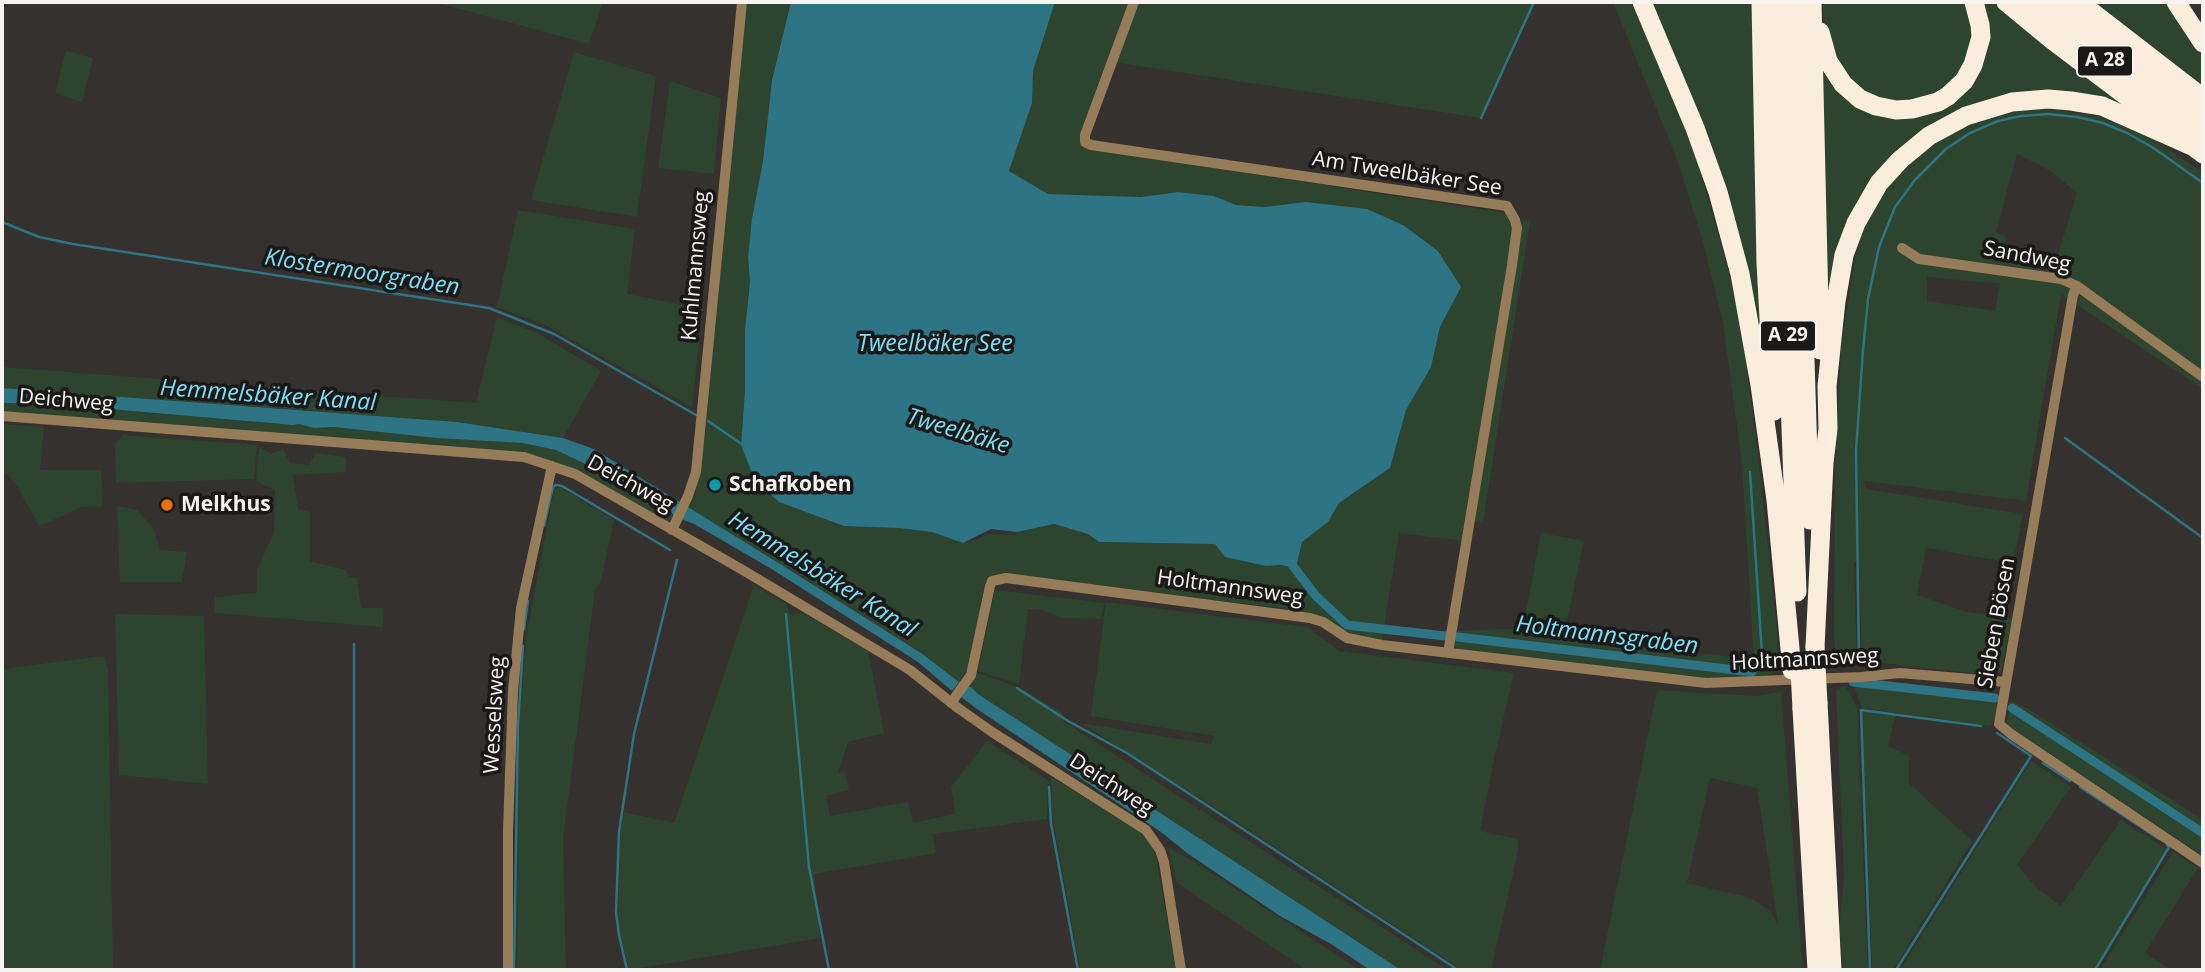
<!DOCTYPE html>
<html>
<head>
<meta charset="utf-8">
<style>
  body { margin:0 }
  #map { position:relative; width:2205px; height:972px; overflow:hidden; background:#35312f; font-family:"Open Sans",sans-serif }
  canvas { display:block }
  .frame { position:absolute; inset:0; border:4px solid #f6f3f1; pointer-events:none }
</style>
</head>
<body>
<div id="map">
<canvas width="2205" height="972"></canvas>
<div class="frame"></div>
</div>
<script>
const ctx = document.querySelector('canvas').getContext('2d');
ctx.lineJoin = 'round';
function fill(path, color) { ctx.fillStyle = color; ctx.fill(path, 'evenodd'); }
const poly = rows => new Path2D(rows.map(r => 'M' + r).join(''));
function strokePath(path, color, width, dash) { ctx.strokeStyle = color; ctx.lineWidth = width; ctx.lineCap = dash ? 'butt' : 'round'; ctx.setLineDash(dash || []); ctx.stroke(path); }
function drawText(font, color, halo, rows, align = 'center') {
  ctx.font = font + ' "Open Sans",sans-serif'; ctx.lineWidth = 7; ctx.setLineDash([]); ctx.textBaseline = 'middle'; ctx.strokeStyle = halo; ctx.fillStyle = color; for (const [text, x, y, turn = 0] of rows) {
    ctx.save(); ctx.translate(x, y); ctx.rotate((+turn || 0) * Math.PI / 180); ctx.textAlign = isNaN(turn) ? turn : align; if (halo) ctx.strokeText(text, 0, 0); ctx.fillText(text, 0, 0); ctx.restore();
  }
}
fill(poly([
  [434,2,603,2,589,44],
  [747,2,791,2,772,80,763,161,752,218,748,258,750,282,745,330,745,390,741,445,899,528,932,532,968,543,988,534,1016,535,1017,532,1054,524,1088,534,1099,542,1215,544,1266,566,1281,565,1296,568,1301,542,1328,522,1339,503,1390,468,1406,410,1431,367,1440,327,1461,287,1306,202,1264,207,1236,205,1214,196,1178,192,1141,197,1048,194,1009,171,1032,103,1033,71,1055,2,1131,2,1080,136,1089,149,1506,213,1514,221,1463,541,1399,533,1382,640,1350,635,1312,615,1281,608,993,574,985,582,968,667,959,682,921,653,689,508,695,496,706,431,715,308],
  [1138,2,1533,2,1481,118,1113,62],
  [1613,2,1632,2,1696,155,1729,274,1742,330,1759,464,1777,629,1778,672,1754,677,1711,679,1458,650,1454,644,1454,631,1523,628,1541,533,1584,541,1563,639,1754,659,1742,464,1723,322,1703,242,1678,162],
  [1647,2,1755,2,1764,381,1748,292],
  [1822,2,1964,2,1968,11,1971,31,1970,47,1965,64,1955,78,1939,92,1919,101,1897,103,1880,99,1861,90,1844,73,1832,52,1825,24],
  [1979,2,1994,2,2054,48,2140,118,2108,105,1994,103,1876,181,1826,335,1819,55,1873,110,1961,90],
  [2090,2,2170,2,2203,48,2203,87],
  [66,51,93,58,82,102,55,93],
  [574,52,656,76,637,217,531,200],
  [670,81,721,98,714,174,658,168],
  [2047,109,2089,115,2121,124,2148,136,2203,172,2203,389,2061,294,2026,501,1864,481,1866,489,2023,514,2013,563,1926,548,1917,595,1967,612,2013,618,2001,671,1990,675,1862,661,1859,560,1854,563,1857,662,1837,667,1834,639,1835,464,1841,348,1855,259,1862,231,1880,200,1898,175,1919,155,1950,134,1982,120,2013,111],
  [2017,154,2049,170,2077,193,2055,264,2003,258,2006,236,1996,233],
  [1927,277,2000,284,1995,311,1927,301],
  [518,210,635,229,627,294,703,309,692,407,545,325,497,307],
  [1521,220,1530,221,1483,523,1472,521],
  [497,317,539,334,601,371,563,438,457,422,2,388,2,367,476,403],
  [2,402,43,404,53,407,64,405,293,425,299,424,314,428,334,427,436,438,522,443,556,450,602,472,624,488,636,490,639,494,651,499,655,504,668,508,674,516,667,522,563,464,2,412],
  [2,424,44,427,40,470,101,470,103,506,80,508,39,526,17,486,7,474,2,473],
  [122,435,257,445,254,479,116,483,115,445],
  [259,447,271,454,283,449,290,463,309,465,316,453,346,457,346,472,293,475,298,509,310,512,310,561,346,570,348,577,357,578,361,608,384,608,383,627,214,613,215,597,257,593,257,570,274,532,275,490,256,481],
  [560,487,614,520,601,581,595,590,563,839,566,970,517,970,519,730,526,637,554,490],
  [117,506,137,510,154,529,160,550,187,552,182,582,120,582],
  [754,585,788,605,788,612,792,615,801,612,868,651,884,733,848,742,838,773,845,771,849,790,826,796,830,816,908,802,913,823,955,814,951,787,987,741,1048,780,1047,819,933,834,936,853,814,874,820,938,629,970,620,935,618,912,620,836,624,812,674,823],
  [995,590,1105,603,1101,619,1062,618,1043,610,1028,609,1019,684,978,671],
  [1106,602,1307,627,1339,651,1514,673,1495,755,1480,831,1518,839,1518,851,1491,970,1462,970,1211,805,1081,723,1211,744,1214,736,1091,716],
  [115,614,204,616,208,784,119,775],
  [103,656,108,668,113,970,2,970,2,669],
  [975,672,1018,687,1062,713,1063,721,1448,970,1401,970,978,694,971,687],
  [1845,685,1857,708,1868,970,1843,970,1839,927,1844,878,1836,690],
  [1853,685,1993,701,1998,706,1991,726,1862,708],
  [1657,690,1755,696,1781,692,1803,970,1600,970],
  [1710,778,1757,788,1778,925,1770,911,1751,898,1687,883],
  [2011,700,2038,715,2203,820,2203,856,2007,725],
  [1862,711,1895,716,1888,746,1909,756,1909,783,1972,841,1893,970,1872,970],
  [2031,761,2071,787,2017,865,2036,887,2061,906,2121,820,2166,849,2094,970,1900,970],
  [1051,777,1141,832,1150,842,1156,857,1176,970,1080,970,1052,814],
  [1169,848,1193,861,1360,970,1306,970,1176,882],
  [2173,852,2198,868,2145,953,2171,970,2100,970]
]), '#2d442e');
fill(poly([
  [791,2,1055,2,1033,71,1032,103,1009,171,1048,194,1141,197,1178,192,1214,196,1236,205,1264,207,1306,202,1367,209,1403,225,1438,251,1461,287,1440,327,1431,367,1406,410,1390,468,1339,503,1328,522,1302,542,1296,568,1281,565,1266,566,1225,557,1215,544,1099,542,1088,534,1054,524,1017,532,991,529,963,543,932,532,899,528,844,526,779,502,755,481,741,445,745,390,745,330,750,282,748,258,752,218,763,161,772,80],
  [2,388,457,422,563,438,594,449,772,559,921,653,959,682,952,691,918,662,770,568,694,524,674,516,668,508,654,504,651,499,639,494,636,491,624,488,602,472,556,450,522,443,436,438,334,427,314,428,299,424,293,425,64,405,53,407,43,404,6,403,2,402],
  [967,687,971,687,978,694,1401,970,1370,970,1331,944,1280,916,1187,853,1161,832,977,709,961,697]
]), '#2d7484');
strokePath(poly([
  [1481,118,1534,2],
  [2,222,39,237,73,244,489,308,554,334,696,415],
  [708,421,743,445],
  [2065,438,2203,538],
  [1750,472,1762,654],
  [544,526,553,487,556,485,562,486,670,550],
  [786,614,809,867,829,970],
  [524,629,528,601],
  [1859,663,1856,451,1863,350,1868,299,1879,247,1895,207,1915,180,1946,149,1970,133,1998,121,2021,116,2048,114,2077,117,2103,123,2127,133,2152,147,2203,183],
  [1017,688,1068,721,1127,753,1458,970],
  [2043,763,2070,781],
  [1049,787,1051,823,1078,970],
  [2080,787,2159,839],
  [354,970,354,644],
  [514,970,518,726,523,646],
  [627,970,619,935,616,912,619,832,634,734,677,560],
  [1870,970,1861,710,1981,726],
  [1896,970,2031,756,1997,733],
  [2095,970,2169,847,2167,845]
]), '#2d7484', 2.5);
strokePath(poly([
  [1290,562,1316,596,1347,625,1445,636],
  [1458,637,1752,672],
  [1853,682,1995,698],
  [2012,708,2203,833]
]), '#2d7484', 9);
strokePath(poly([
  [1134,2,1085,135,1085,142,1091,145,1507,206,1515,220,1517,228,1512,265,1448,653],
  [1902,248,1919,259,2061,279,2077,286,2203,377],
  [2077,286,2073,295,1999,724,2011,734,2203,863],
  [2,416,524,457,575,474,741,569,910,670,958,708,992,732,1146,830,1160,850,1164,862,1181,970],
  [672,530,688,496,696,472,742,2],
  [951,703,971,675,990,586,992,581,1006,578,1310,618,1323,622,1347,638,1382,645,1706,683,1861,677,1900,673,2006,682],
  [508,970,508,830,513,691,521,608,552,466]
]), '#967c58', 10);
strokePath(poly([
  [1642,2,1695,128,1718,192,1740,274,1760,385,1776,500,1792,670],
  [1761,2,1766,263,1774,411],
  [1780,2,1785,264,1797,592],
  [1796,2,1802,263,1810,520],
  [1812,2,1820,350],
  [2006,2,2052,40,2203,154],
  [2030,2,2203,137],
  [2054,2,2203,116],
  [2079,2,2203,98],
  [2176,2,2203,43],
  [1820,32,1828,61,1843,84,1860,99,1876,106,1896,110,1912,109,1938,102,1948,96,1964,81,1973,65,1981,37,1980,25,1974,2],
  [1815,647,1824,463,1828,429,1827,386,1836,301,1844,255,1856,223,1879,183,1900,160,1929,136,1966,116,2012,102,2048,99,2071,101,2102,106,2192,146],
  [1818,703,1832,970],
  [1802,709,1817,970]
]), '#faeddc', 19);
strokePath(poly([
  [1815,647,1818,703],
  [1800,670,1802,709]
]), '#faeddc', 19);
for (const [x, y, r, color] of [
  [715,485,7,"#0f9aa8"],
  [167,505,7,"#e8710a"]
]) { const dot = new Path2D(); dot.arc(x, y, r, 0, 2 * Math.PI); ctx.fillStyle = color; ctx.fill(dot); strokePath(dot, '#1b1918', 2.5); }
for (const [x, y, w] of [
  [2105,61,56],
  [1788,336,56]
]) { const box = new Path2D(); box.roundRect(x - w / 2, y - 15.5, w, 31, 5); ctx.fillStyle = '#1b1918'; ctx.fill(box); strokePath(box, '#f6f3f1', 2); }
drawText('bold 19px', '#f6f3f1', null, [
  ["A 28",2105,61],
  ["A 29",1788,336]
]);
drawText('21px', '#f6f3f1', '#1b1918', [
  ["Am Tweelbäker See",1407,174,9],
  ["Sandweg",2027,257,11],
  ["Kuhlmannsweg",696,266,-85],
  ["Deichweg",66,401,5],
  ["Deichweg",630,484,29],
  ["Holtmannsweg",1230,588,8],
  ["Sieben Bösen",1997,623,-80],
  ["Holtmannsweg",1805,660,-3],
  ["Wesselsweg",495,715,-87],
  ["Deichweg",1111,785,33]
]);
drawText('bold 21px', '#f6f3f1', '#1b1918', [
  ["Schafkoben",729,485],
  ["Melkhus",181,505]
], 'left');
drawText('italic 23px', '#77e1f9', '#1b1918', [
  ["Klostermoorgraben",362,273,9],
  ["Tweelbäker See",935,344],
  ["Hemmelsbäker Kanal",268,396,4],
  ["Tweelbäke",958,432,17],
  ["Hemmelsbäker Kanal",822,575,32],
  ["Holtmannsgraben",1607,636,7]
]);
</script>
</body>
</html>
